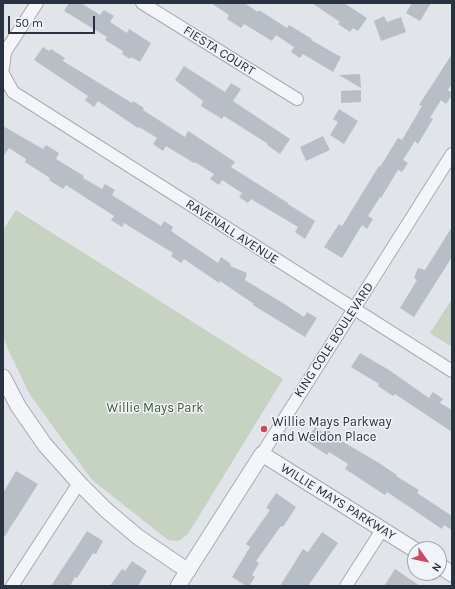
<!DOCTYPE html>
<html>
<head>
<meta charset="utf-8">
<style>
  body { margin:0 }
  #map { position:relative; width:455px; height:589px; overflow:hidden; background:#e1e4e9; font-family:Karla,sans-serif }
  canvas { display:block }
  .frame { position:absolute; inset:0; border:4px solid #293241; pointer-events:none }
  .north { position:absolute; left:407px; top:541px; width:40px; height:40px; box-sizing:border-box; background:#f0f3f7; border:1px solid #a0a6ae; border-radius:50%; rotate:123deg; font-size:11px; font-weight:700; line-height:16px; text-align:center; color:#293241 }
  .north::after { content:''; display:block; margin:auto; width:14px; height:18px; background:#cc485f; clip-path:polygon(50% 0,100% 100%,50% 72%,0 100%) }
  .scale { position:absolute; left:8px; top:16px; width:87px; height:18px; box-sizing:border-box; border:2px solid #293241; border-top:0; padding-left:5px; font-size:12px; line-height:14px; white-space:nowrap; color:#293241; -webkit-text-stroke:3px #f0f3f7; paint-order:stroke }
</style>
</head>
<body>
<div id="map">
<canvas width="455" height="589"></canvas>
<div class="frame"></div>
<div class="north">N</div>
<div class="scale">50 m</div>
</div>
<script>
const ctx = document.querySelector('canvas').getContext('2d');
ctx.lineJoin = 'round';
function fill(path, color) { ctx.fillStyle = color; ctx.fill(path, 'evenodd'); }
const poly = rows => new Path2D(rows.map(r => 'M' + r).join(''));
function strokePath(path, color, width, dash) { ctx.strokeStyle = color; ctx.lineWidth = width; ctx.lineCap = dash ? 'butt' : 'round'; ctx.setLineDash(dash || []); ctx.stroke(path); }
function drawText(font, color, halo, rows, align = 'center') {
  ctx.font = font + ' Karla,sans-serif'; ctx.lineWidth = 3; ctx.setLineDash([]); ctx.textBaseline = 'middle'; ctx.strokeStyle = halo; ctx.fillStyle = color; for (const [text, x, y, turn = 0] of rows) {
    ctx.save(); ctx.translate(x, y); ctx.rotate((+turn || 0) * Math.PI / 180); ctx.textAlign = isNaN(turn) ? turn : align; if (halo) ctx.strokeText(text, 0, 0); ctx.fillText(text, 0, 0); ctx.restore();
  }
}
fill(poly([
  [16,210,283,379,188,534,179,541,168,540,92,480,30,395,7,347,3,336,3,230],
  [452,299,452,347,430,333]
]), '#c7d3c2');
fill(poly([
  [69,3,81,3,100,15,104,10,114,16,110,22,127,33,129,29,151,43,140,62,131,57,130,59,122,54,123,51,105,40,107,37,64,11],
  [211,3,244,3,258,12,259,10,287,28,289,25,312,39,311,40,341,57,333,72,303,54,300,58,291,52,294,47,276,35,272,41,244,24,241,28,227,19,229,15],
  [312,3,344,3,367,18,358,31,353,28,350,32,338,24,340,22],
  [412,3,431,3,420,21,406,13],
  [384,16,387,22,401,17,406,32,381,41,374,21],
  [43,47,49,51,51,49,65,58,63,61,132,103,133,101,144,108,143,110,185,137,188,131,208,144,235,162,231,167,288,203,288,204,315,221,305,239,295,232,298,227,251,199,248,203,239,197,242,193,222,180,219,185,210,179,214,174,195,162,194,163,166,146,163,151,153,144,157,138,139,127,138,128,98,101,94,107,85,100,88,96,34,60],
  [452,54,452,84,448,90,452,93,452,95,446,104,441,100,430,118,433,119,418,144,415,141,403,160,408,163,402,172,398,170,381,198,380,197,368,216,373,219,367,229,362,225,342,258,324,247,339,224,342,226,379,166,380,167,398,138,402,140,422,106,419,105],
  [184,66,225,92,231,83,241,89,233,101,290,139,280,154,267,145,268,144,224,116,222,119,201,106,203,101,175,80],
  [360,74,361,88,339,75],
  [361,90,361,102,341,103,341,91],
  [339,109,358,121,344,144,330,135,338,122,333,119],
  [3,126,43,149,46,145,59,153,56,159,84,176,83,178,102,189,105,184,115,190,112,195,161,226,164,221,173,227,171,231,218,263,221,257,231,264,230,266,247,273,245,280,286,305,304,317,307,312,317,318,305,337,253,305,254,304,220,281,219,283,184,259,181,263,171,256,173,253,124,223,122,227,111,220,114,216,66,185,63,189,49,180,50,178,25,162,26,159,9,148,3,157],
  [323,136,330,150,306,161,300,147],
  [452,227,452,257,414,317,400,308,417,280,414,278,418,268,425,270],
  [360,353,389,370,429,398,433,392,443,399,440,403,452,410,452,432,395,394,393,396,378,386,379,384,351,367],
  [315,427,323,433,326,429,334,434,333,436,379,463,397,475,396,476,419,490,417,493,452,516,452,530,444,525,442,529,387,492,385,495,345,469,348,464,329,452,327,455,306,441],
  [16,471,38,484,3,539,3,493],
  [276,493,296,507,283,527,281,526,256,561,259,563,252,575,255,577,249,586,246,586,232,577,250,547,246,544,270,510,266,508],
  [87,531,103,541,96,554,93,553,77,578,75,577,70,586,51,586],
  [322,532,338,543,308,586,280,586,303,549,308,552],
  [132,561,147,571,138,586,110,586,122,569,125,571],
  [395,569,420,586,384,586]
]), '#b8bec6');
const minor = poly([
  [142,3,297,99],
  [3,68,5,52,37,3],
  [3,74,13,92,452,371],
  [262,454,452,154],
  [12,586,79,483],
  [346,586,382,530]
]);
const tertiary = poly([
  [3,377,18,406,45,445,79,483,106,510,138,537,188,571],
  [439,565,452,574],
  [178,586,262,454,415,550]
]);
strokePath(minor, '#a6abb3', 14);
strokePath(tertiary, '#a6abb3', 17);
strokePath(minor, '#f4f5f8', 12);
strokePath(tertiary, '#f4f5f8', 15);
for (const [x, y, r, color] of [
  [264,429,4,"#cc485f"]
]) { const dot = new Path2D(); dot.arc(x, y, r, 0, 2 * Math.PI); ctx.fillStyle = color; ctx.fill(dot); strokePath(dot, '#f0f3f7', 1.5); }
drawText('13px', '#293241', '#f0f3f7', [
  ["FIESTA COURT",219,51,32],
  ["RAVENALL AVENUE",232,232,33],
  ["KING COLE BOULEVARD",334,340,-57],
  ["WILLIE MAYS PARKWAY",338,502,32]
]);
drawText('13px', '#3f5c37', '#f0f3f7', [
  ["Willie Mays Park",155,408]
]);
drawText('13px', '#293241', '#f0f3f7', [
  ["Willie Mays Parkway",272,422],
  ["and Weldon Place",272,437]
], 'left');
</script>
</body>
</html>
